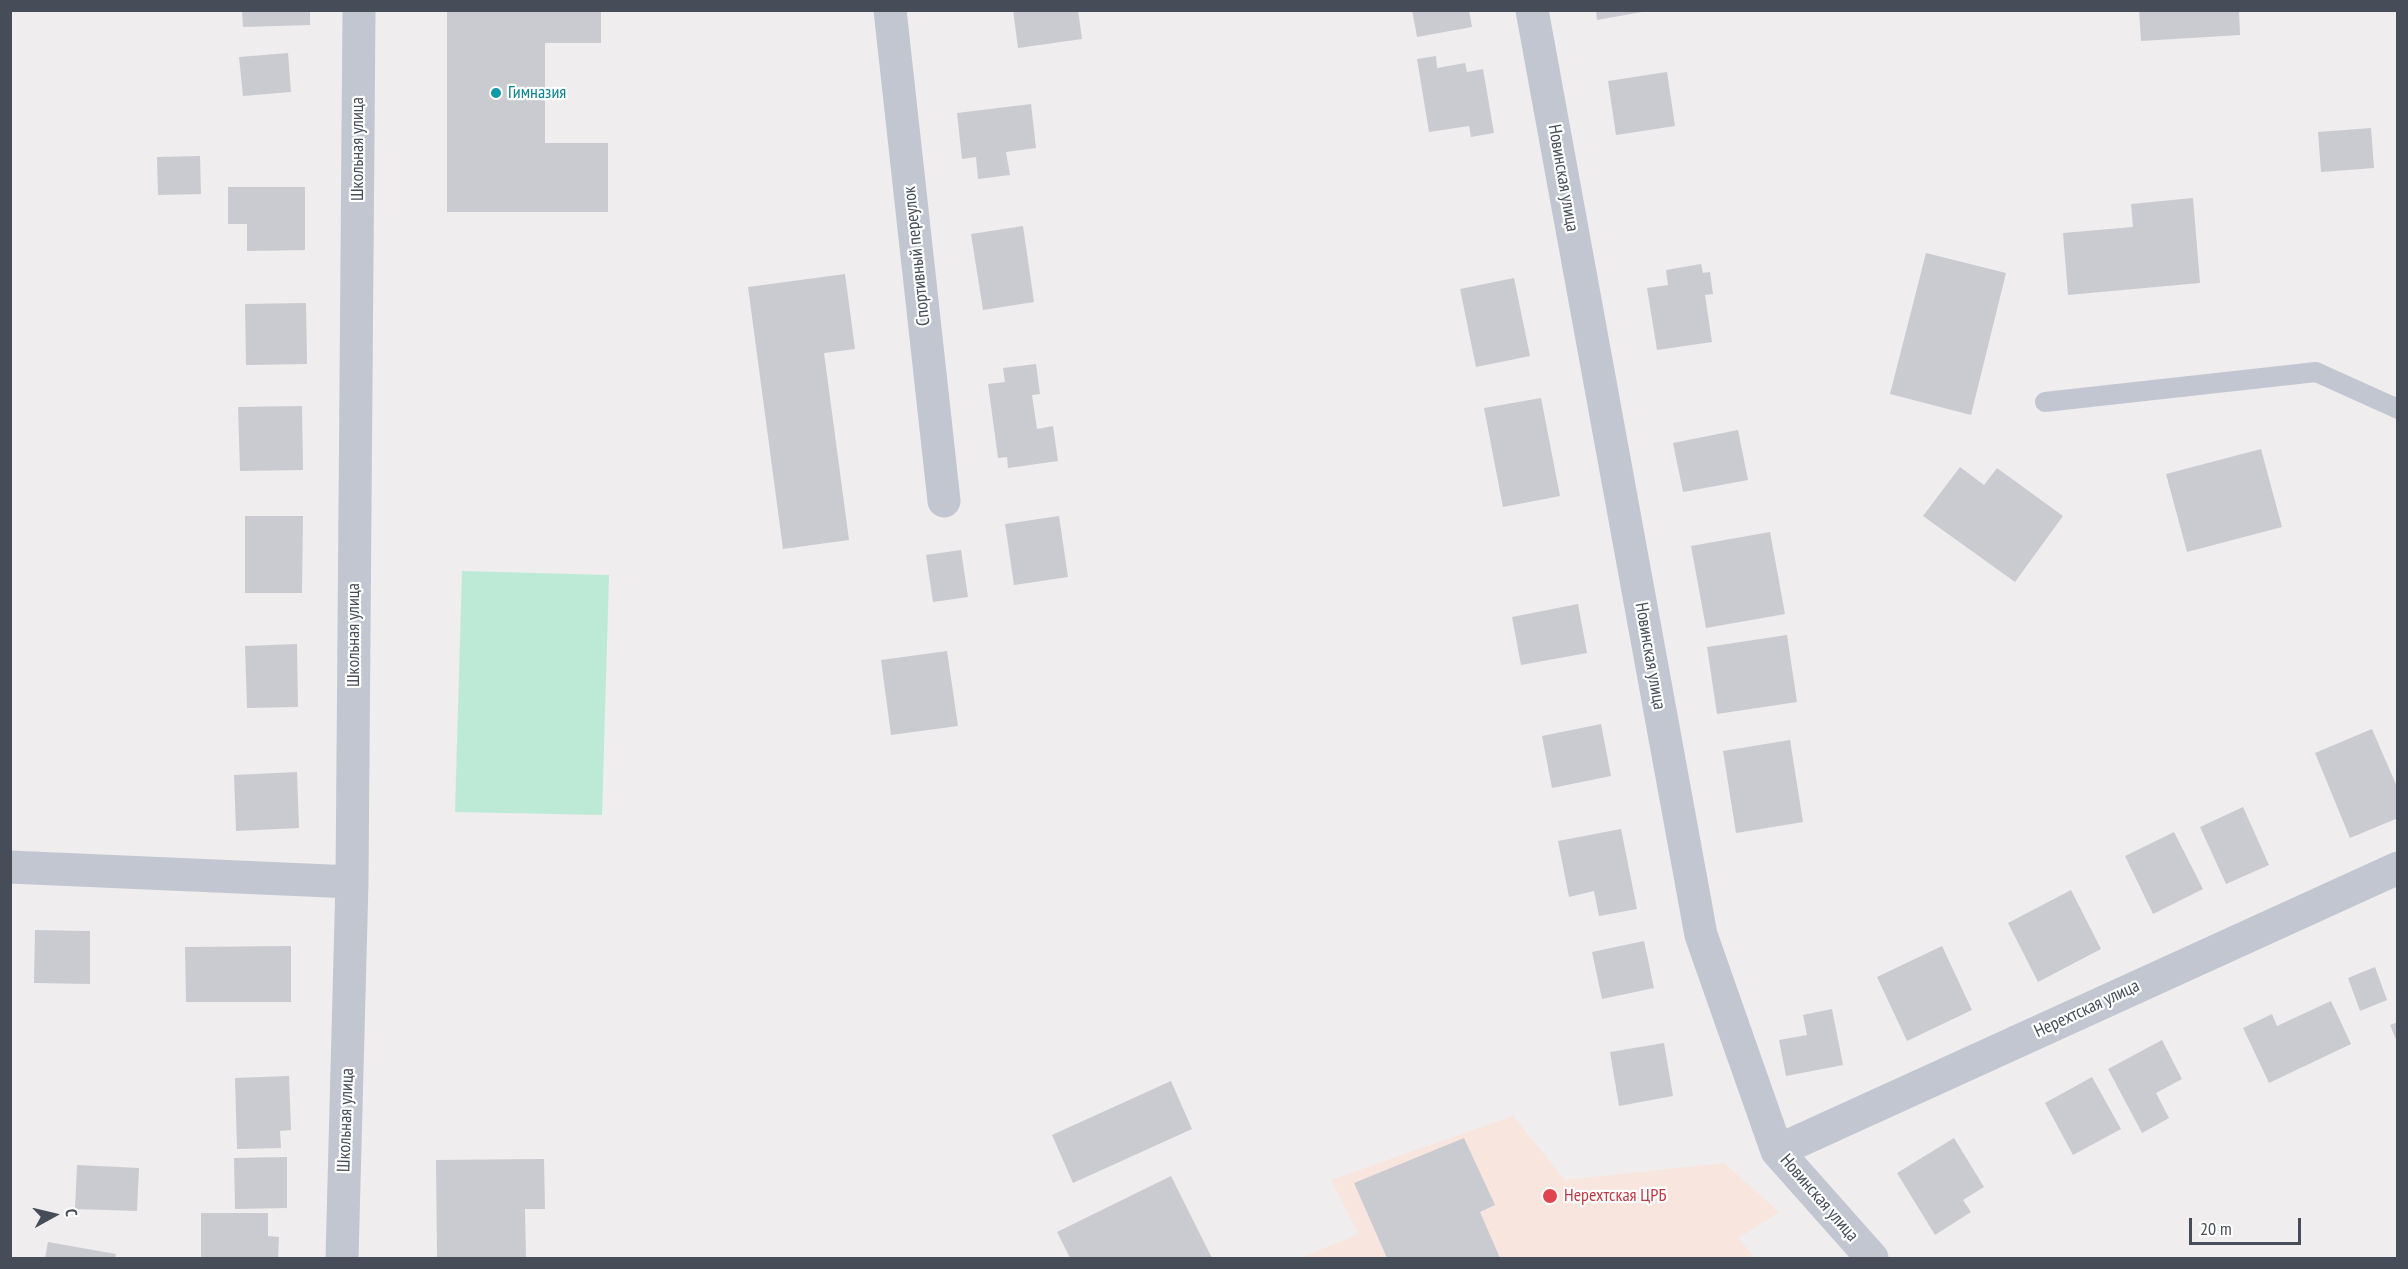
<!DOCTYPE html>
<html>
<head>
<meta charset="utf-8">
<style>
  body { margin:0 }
  #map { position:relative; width:2408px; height:1269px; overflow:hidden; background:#efeded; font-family:"PT Sans Narrow",sans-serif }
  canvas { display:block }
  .frame { position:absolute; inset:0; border:12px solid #464d58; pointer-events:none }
  .north { position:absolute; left:24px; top:1185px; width:60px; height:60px; -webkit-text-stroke:4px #fff; paint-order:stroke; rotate:82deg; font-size:16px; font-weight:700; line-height:24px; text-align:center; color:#464d58 }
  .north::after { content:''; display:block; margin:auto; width:21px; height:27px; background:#464d58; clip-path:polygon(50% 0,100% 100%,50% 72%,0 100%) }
  .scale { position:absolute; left:2189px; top:1218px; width:112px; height:27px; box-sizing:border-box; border:3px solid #464d58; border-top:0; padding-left:8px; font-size:18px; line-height:21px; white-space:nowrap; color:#464d58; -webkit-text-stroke:4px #fff; paint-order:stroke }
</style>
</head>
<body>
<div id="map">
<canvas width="2408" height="1269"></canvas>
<div class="frame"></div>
<div class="north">С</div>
<div class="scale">20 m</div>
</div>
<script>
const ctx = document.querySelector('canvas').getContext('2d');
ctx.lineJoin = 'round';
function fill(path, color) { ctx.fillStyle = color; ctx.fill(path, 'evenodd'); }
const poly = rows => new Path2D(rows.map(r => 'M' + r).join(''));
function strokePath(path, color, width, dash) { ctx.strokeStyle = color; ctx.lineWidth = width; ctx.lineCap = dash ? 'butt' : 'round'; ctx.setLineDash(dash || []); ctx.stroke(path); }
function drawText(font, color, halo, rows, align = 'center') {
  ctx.font = font + ' "PT Sans Narrow",sans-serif'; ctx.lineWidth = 4.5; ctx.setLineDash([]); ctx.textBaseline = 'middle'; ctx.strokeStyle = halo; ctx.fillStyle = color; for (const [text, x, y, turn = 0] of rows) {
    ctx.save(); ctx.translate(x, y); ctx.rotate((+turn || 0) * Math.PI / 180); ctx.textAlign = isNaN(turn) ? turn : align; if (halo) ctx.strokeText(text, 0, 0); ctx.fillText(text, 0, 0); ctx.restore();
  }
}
fill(poly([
  [1513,1116,1565,1180,1724,1163,1779,1212,1738,1238,1755,1258,1300,1258,1359,1234,1331,1180]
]), '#f8e5de');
fill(poly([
  [462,571,609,575,602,815,455,812]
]), '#bdead7');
fill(poly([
  [242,10,310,10,310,25,243,27],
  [447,10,601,10,601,43,545,43,545,143,608,143,608,212,447,212],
  [1013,10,1078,10,1082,39,1018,48],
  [1412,10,1469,10,1472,27,1417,37],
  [1596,10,1642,10,1642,12,1597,20],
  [2139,10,2239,10,2240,35,2141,41],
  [288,53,291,92,243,96,239,57],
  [1436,56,1437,68,1465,63,1467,72,1483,69,1494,133,1471,137,1469,126,1429,132,1417,59],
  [1667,72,1675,126,1616,135,1608,81],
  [1031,104,1036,148,1006,152,1010,175,978,179,976,157,962,159,957,113],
  [2371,128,2374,168,2321,172,2318,132],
  [200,156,201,194,158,195,157,157],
  [228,187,305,187,305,250,247,251,247,224,228,224],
  [2193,198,2200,283,2068,295,2063,233,2133,227,2131,204],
  [1023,226,1034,302,983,310,971,234],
  [1926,253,2006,273,1971,415,1890,394],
  [1701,264,1703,273,1710,272,1713,294,1705,295,1712,342,1657,350,1647,288,1668,285,1666,270],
  [845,274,855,349,824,353,849,540,783,549,748,287],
  [1514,278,1530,356,1476,367,1460,289],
  [306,303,307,364,246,365,245,304],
  [1036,364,1040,394,1032,395,1037,429,1053,426,1058,461,1008,468,1007,457,998,458,988,384,1005,382,1003,368],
  [1541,398,1560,496,1503,507,1484,408],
  [302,406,303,470,240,471,238,407],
  [1738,430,1748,480,1683,492,1673,443],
  [2261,449,2282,527,2187,552,2166,474],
  [1960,467,1984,485,1997,468,2063,516,2015,582,1923,516],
  [245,516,303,516,302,593,245,593],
  [1059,516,1068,577,1014,585,1005,524],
  [1770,532,1785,614,1706,628,1691,546],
  [961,550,968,597,933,602,926,555],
  [1578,604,1587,653,1521,665,1512,617],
  [1787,635,1797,702,1717,714,1707,647],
  [297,644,298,707,247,708,245,646],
  [947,651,958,726,891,735,881,660],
  [1601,724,1611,776,1552,788,1542,736],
  [2372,729,2398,789,2398,818,2350,838,2315,753],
  [1790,740,1803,822,1736,833,1723,751],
  [297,772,299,828,236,831,234,775],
  [2243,807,2269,865,2226,884,2200,827],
  [1621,829,1637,909,1599,916,1594,891,1569,897,1558,841],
  [2174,832,2203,889,2153,914,2125,856],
  [2071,890,2101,949,2038,982,2008,923],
  [35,930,90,931,90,984,34,983],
  [1644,941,1654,988,1602,999,1592,952],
  [291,946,291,1002,186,1002,185,947],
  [1942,946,1972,1010,1907,1041,1877,977],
  [2375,967,2387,1000,2360,1011,2348,978],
  [2331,1001,2351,1044,2269,1083,2243,1028,2272,1014,2277,1026],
  [1832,1009,1843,1065,1786,1076,1779,1040,1807,1035,1803,1015],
  [2398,1022,2398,1042,2397,1042,2390,1025],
  [2162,1040,2182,1079,2156,1093,2169,1118,2142,1133,2108,1069],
  [1664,1043,1673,1096,1619,1106,1610,1052],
  [289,1076,291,1130,280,1131,281,1148,237,1149,235,1078],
  [2092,1077,2121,1129,2073,1155,2045,1103],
  [1171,1081,1192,1129,1073,1183,1052,1135],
  [1464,1138,1495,1205,1480,1212,1500,1258,1387,1258,1354,1183],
  [1954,1138,1984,1187,1963,1200,1971,1212,1935,1235,1897,1173],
  [287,1157,287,1208,235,1209,234,1158],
  [544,1159,545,1209,525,1209,526,1258,437,1258,436,1160],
  [77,1165,139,1168,137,1211,75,1209],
  [1171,1176,1212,1258,1070,1258,1057,1232],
  [201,1213,268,1213,268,1236,279,1237,278,1258,201,1258],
  [48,1242,116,1254,115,1258,45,1258]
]), '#cacbd1');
strokePath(poly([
  [2045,402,2316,372,2398,409]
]), '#c1c6d1', 20);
strokePath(poly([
  [890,10,944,501],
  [1532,10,1701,935,1777,1151,1872,1258],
  [10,867,352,882],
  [1777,1151,2398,868],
  [342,1258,352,882,359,10]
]), '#c1c6d1', 33);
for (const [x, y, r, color] of [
  [496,93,6,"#0f9aa8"],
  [1550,1196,8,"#e0444e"]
]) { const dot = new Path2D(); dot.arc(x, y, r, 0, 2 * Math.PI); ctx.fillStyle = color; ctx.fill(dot); strokePath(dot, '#fff', 2); }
drawText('18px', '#0d838f', '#fff', [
  ["Гимназия",508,93]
], 'left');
drawText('18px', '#464d58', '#fff', [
  ["Школьная улица",358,149,-90],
  ["Новинская улица",1563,178,80],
  ["Спортивный переулок",917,256,-96],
  ["Школьная улица",354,635,-90],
  ["Новинская улица",1650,656,80],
  ["Нерехтская улица",2087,1009,-25],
  ["Школьная улица",346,1120,-88],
  ["Новинская улица",1819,1198,49]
]);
drawText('18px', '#be3a42', '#fff', [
  ["Нерехтская ЦРБ",1564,1196]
], 'left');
</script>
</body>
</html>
